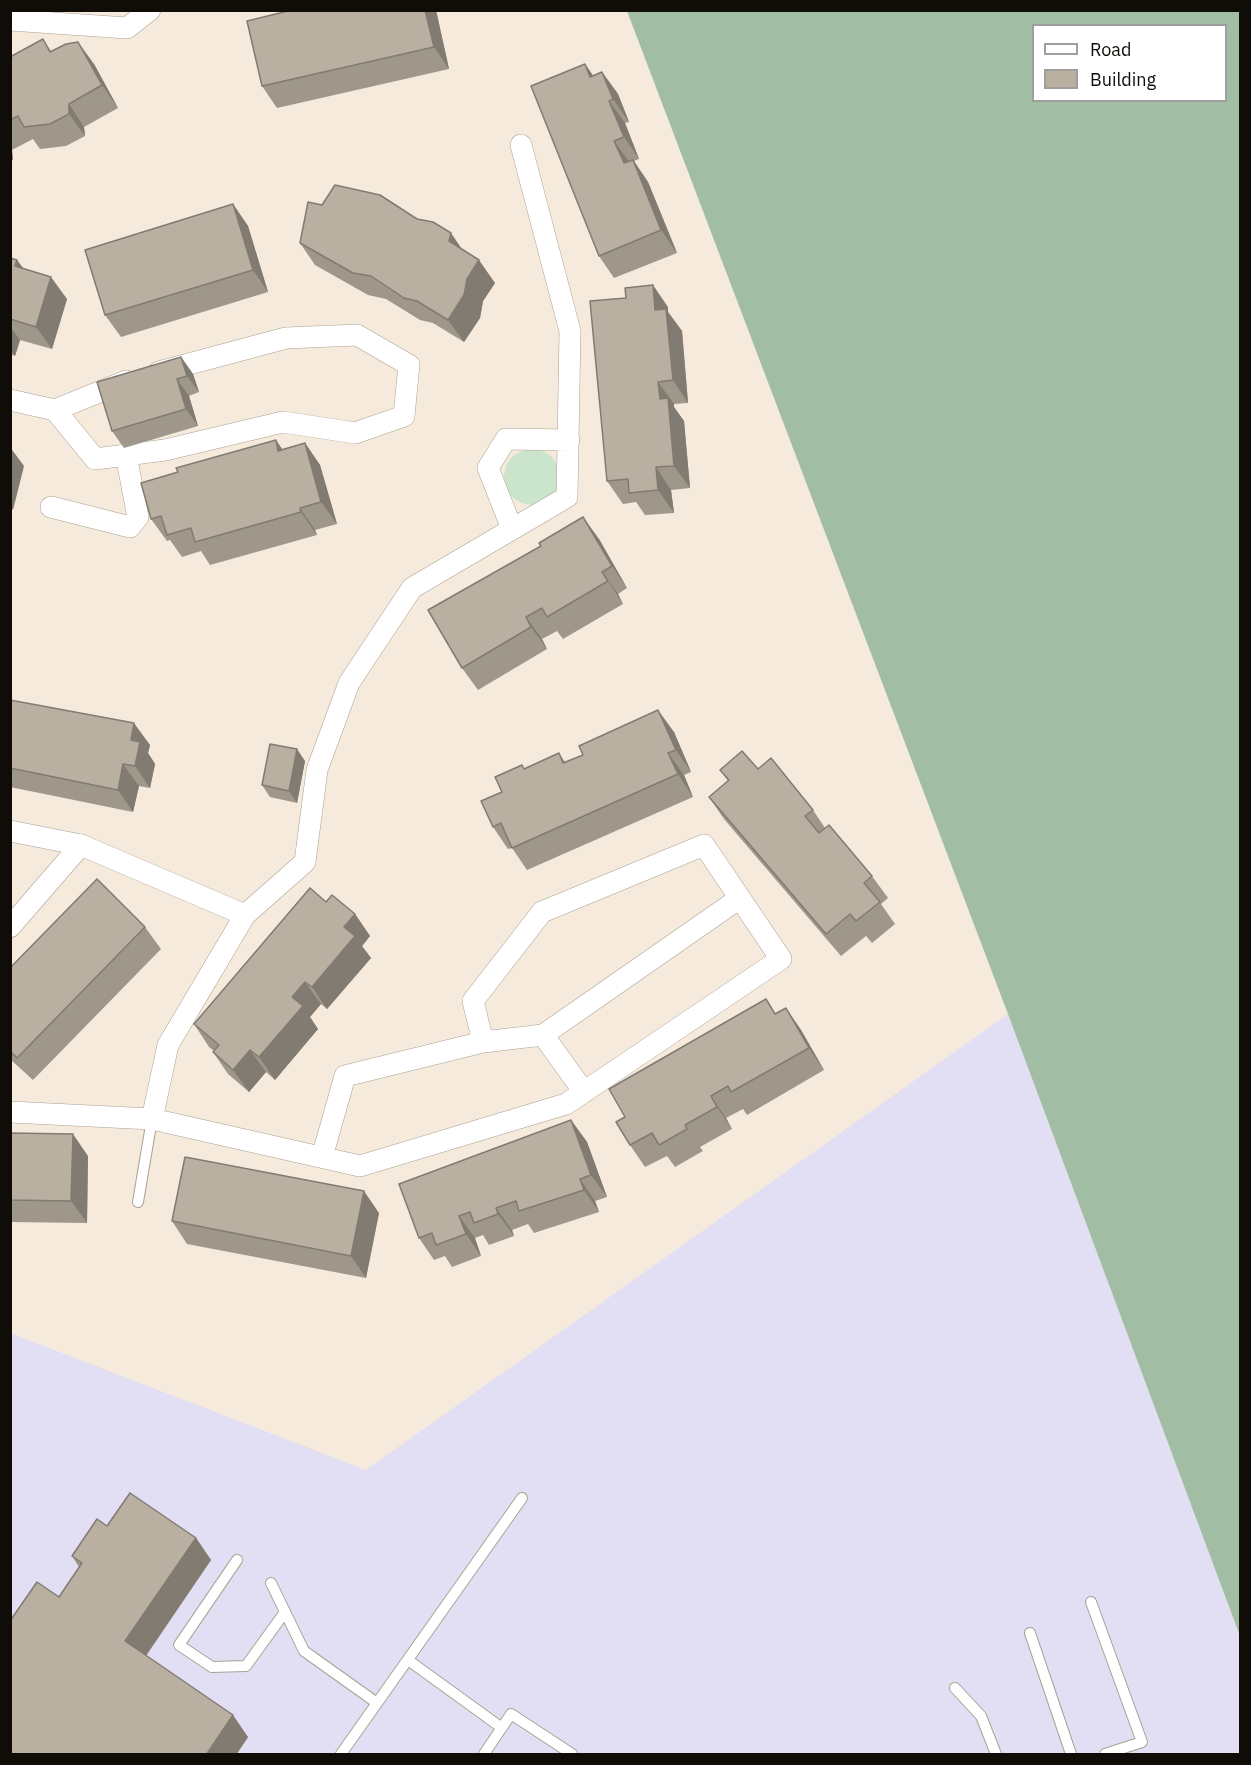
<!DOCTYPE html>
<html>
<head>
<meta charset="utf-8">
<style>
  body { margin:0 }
  #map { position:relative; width:1251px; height:1765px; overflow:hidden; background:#f5eadb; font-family:"IBM Plex Sans",sans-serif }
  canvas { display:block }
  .frame { position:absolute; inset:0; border:12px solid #100d08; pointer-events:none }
  .legend { position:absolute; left:1032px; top:24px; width:195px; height:78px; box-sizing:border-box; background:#fff; border:2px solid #9f9e9c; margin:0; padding:8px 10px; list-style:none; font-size:18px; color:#100d08 }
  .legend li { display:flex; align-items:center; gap:12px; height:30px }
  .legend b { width:30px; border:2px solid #9f9e9c }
</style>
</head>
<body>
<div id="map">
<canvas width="1251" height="1765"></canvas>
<div class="frame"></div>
<ul class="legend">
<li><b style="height:8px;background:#fff"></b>Road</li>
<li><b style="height:16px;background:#bab0a2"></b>Building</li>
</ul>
</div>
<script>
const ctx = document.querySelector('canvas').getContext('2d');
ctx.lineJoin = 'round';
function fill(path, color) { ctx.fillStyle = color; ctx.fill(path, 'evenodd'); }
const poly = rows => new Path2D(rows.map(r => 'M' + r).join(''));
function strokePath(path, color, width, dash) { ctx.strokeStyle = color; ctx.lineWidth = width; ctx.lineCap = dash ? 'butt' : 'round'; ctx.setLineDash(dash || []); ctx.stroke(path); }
fill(poly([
  [1008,1014,1240,1636,1240,1754,11,1754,10,1333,366,1470]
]), '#e2dff5');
fill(poly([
  '504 477a28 28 0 1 1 56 0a28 28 0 1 1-56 0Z'
]), '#cae5cb');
fill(poly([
  [627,11,1240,11,1240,1636,1008,1014],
  [1034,26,1226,26,1226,100,1034,100]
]), '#a1bda3');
const lane = poly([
  [138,1202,152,1119],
  [237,1560,179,1645,212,1667,246,1666,285,1612],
  [271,1583,304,1651,377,1703],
  [1091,1602,1142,1742,1105,1754],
  [1030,1633,1071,1754],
  [408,1660,502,1728],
  [955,1688,981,1716,996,1754],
  [341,1754,522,1498],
  [484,1754,511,1714,572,1754]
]);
const street = poly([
  [10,20,127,28,150,10],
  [10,400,55,410,126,381],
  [55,410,95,459,165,450,283,422,355,433,404,416,409,365,357,335,286,338,159,372],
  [51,507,130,527,138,517,126,455],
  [512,529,488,468,506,439,569,440],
  [10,831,81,845],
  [245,915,305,862,317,770,349,683,412,588,567,497,570,331,521,145],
  [10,927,81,845,245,915,168,1045,152,1119],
  [543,1035,740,898],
  [483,1042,543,1035,584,1092],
  [10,1112,152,1119,360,1166,566,1104,781,959,704,845,542,912,473,1001,483,1042,345,1076,322,1157]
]);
strokePath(lane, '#aba193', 12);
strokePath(street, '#aba193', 22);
strokePath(lane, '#fff', 10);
strokePath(street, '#fff', 21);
fill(poly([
  [292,10,436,10,449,69,277,108,262,86],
  [43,39,51,51,94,64,118,108,84,127,85,136,66,146,40,149,33,139,12,150,13,160,10,162,10,57],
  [585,64,593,76,602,72,618,94,629,122,625,123,639,159,634,161,648,182,677,253,614,278,599,256],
  [233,204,248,226,268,292,121,337,105,315],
  [300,243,463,250,495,283,483,301,480,318,464,342,433,323,420,320,386,299,368,295,315,265],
  [10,258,17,260,23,268,67,299,52,349,20,340,15,356,10,354],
  [668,307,668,312,682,331,688,403,674,404,674,407,684,421,690,488,671,490,674,513,645,515,636,502,623,504,607,481],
  [181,357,193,374,199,392,189,396,198,426,124,448,112,431],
  [305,443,320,465,337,524,315,530,317,535,210,565,201,551,182,557,170,540,167,541,151,519,282,449],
  [599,539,627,588,618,594,623,604,563,639,557,631,542,639,547,649,478,690,462,668],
  [10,700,150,745,148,753,155,764,150,788,139,786,133,812,10,787],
  [674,732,691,772,684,775,693,797,527,870,512,848,508,849,493,827,502,792,525,769,559,753,565,762],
  [305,761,297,803,270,797,262,785],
  [758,769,813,810,825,828,872,876,888,898,881,904,895,924,872,943,866,936,841,956,724,819,709,797,728,781,720,770],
  [326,902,355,914,370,936,362,946,371,958,327,1009,321,1004,310,1017,318,1029,275,1080,266,1072,249,1092,228,1074,213,1052,214,1051,209,1047,194,1024],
  [145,927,161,949,33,1080,10,1059,10,968],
  [786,1008,801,1030,824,1070,747,1115,743,1109,726,1118,732,1129,700,1147,703,1151,675,1167,667,1156,645,1167,630,1145,625,1117,777,1013],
  [571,1120,587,1142,607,1197,595,1201,599,1212,534,1233,528,1224,512,1230,514,1236,489,1245,483,1235,475,1238,481,1256,452,1267,445,1256,434,1260,419,1238],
  [10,1133,88,1156,87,1223,10,1222],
  [379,1213,366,1278,187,1244,172,1221],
  [107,1526,196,1538,211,1560,146,1656,248,1737,236,1755,10,1755,59,1597,79,1567,72,1556]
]), '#a0978b');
fill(poly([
  [425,10,436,10,449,69,434,47],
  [78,42,94,64,118,108,102,85],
  [585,64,601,87,590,77],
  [602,72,618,94,629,122,613,99],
  [609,101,625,123,639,159,624,137],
  [69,104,84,127,85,136,69,114],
  [614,141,630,163,624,163],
  [10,148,12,150,13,160,10,157],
  [633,160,648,182,677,253,661,230],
  [233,204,248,226,268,292,253,270],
  [451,233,466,255,449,241],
  [17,260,33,282,15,266],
  [479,260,495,283,483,301,480,318,464,342,448,320,467,279],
  [51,277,67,299,52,349,36,327],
  [653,285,668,307,668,312,682,331,688,403,673,380,655,310],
  [10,326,20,340,15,356,10,349],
  [181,357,193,374,199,392,187,376],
  [177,379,189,396,198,426,186,409],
  [658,382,674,404,674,407,684,421,690,488,674,466,660,399],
  [276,440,291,462,278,451],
  [305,443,320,465,337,524,321,502],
  [10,447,24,466,13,510,10,507],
  [656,467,671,490,674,513,658,490],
  [300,508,315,530,317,535,301,512],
  [583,517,599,539,627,588,612,566],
  [602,572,618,594,623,604,608,581],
  [526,617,542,639,547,649,531,627],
  [658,710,674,732,691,772,676,750],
  [134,723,150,745,148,753,155,764,150,788,135,766,131,740],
  [297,749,305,761,297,803,289,791],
  [668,753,684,775,693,797,678,774],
  [123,764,139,786,133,812,118,790],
  [355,914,370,936,362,946,371,958,327,1009,312,987,344,927],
  [305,982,321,1004,310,1017,318,1029,275,1080,259,1057,292,997],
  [786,1008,801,1030,824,1070,809,1048],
  [250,1050,266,1072,249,1092,233,1070],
  [711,1096,726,1118,732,1129,717,1107],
  [571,1120,587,1142,607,1197,591,1175],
  [73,1134,88,1156,87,1223,71,1201],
  [580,1179,595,1201,599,1212,584,1190],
  [364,1191,379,1213,366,1278,351,1256],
  [496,1208,512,1230,514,1236,498,1214],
  [459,1216,475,1238,481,1256,466,1234],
  [196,1538,211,1560,140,1664,125,1641],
  [233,1715,248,1737,236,1755,206,1755]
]), '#827b71');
const building = poly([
  [292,10,425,10,434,47,262,86,247,21,292,10],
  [43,39,50,52,66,44,78,42,102,85,69,104,69,114,50,124,24,127,18,116,10,120,10,57,43,39],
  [585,64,590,77,602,72,613,99,609,101,624,137,614,141,624,163,633,160,661,230,599,256,531,86,585,64],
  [335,185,380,195,417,219,433,222,451,233,449,241,479,260,467,279,464,295,448,320,417,301,404,298,371,276,353,273,300,243,308,202,322,205,335,185],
  [233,204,253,270,105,315,85,250,233,204],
  [10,258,17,260,15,266,51,277,36,327,10,319,10,258],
  [653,285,655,310,666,309,673,380,658,382,660,399,668,398,674,466,656,467,658,490,629,493,628,479,607,481,590,301,626,298,625,288,653,285],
  [181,357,187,376,177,379,186,409,112,431,97,382,181,357],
  [276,440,278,451,305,443,321,502,300,508,301,512,195,542,191,528,167,535,161,516,151,519,141,483,178,472,176,468,276,440],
  [583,517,612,566,602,572,608,581,547,617,542,608,526,617,531,627,462,668,428,610,541,546,539,543,583,517],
  [10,700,134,723,131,740,140,742,135,766,123,764,118,790,10,768,10,700],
  [658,710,676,750,668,753,678,774,512,848,501,823,493,827,481,801,502,792,495,777,522,765,524,769,559,753,563,763,583,755,579,746,658,710],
  [270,744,297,749,289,791,262,785,270,744],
  [742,751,758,769,771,758,813,810,805,816,819,833,829,825,872,876,864,883,880,902,856,921,850,914,826,934,709,797,729,780,720,770,742,751],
  [97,879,145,927,17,1058,10,1051,10,968,97,879],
  [310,888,326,902,332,895,355,914,344,927,355,936,312,987,305,982,292,997,303,1006,259,1057,250,1050,233,1070,213,1052,219,1045,194,1024,310,888],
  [766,999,775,1014,786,1008,809,1048,731,1092,728,1086,711,1096,717,1107,685,1125,687,1129,659,1145,652,1133,630,1145,616,1122,625,1117,609,1089,766,999],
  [571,1120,591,1175,580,1179,584,1190,519,1211,516,1201,496,1208,498,1214,474,1223,470,1212,459,1216,466,1234,436,1245,432,1233,419,1238,399,1184,571,1120],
  [10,1133,73,1134,71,1201,10,1200,10,1133],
  [185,1157,364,1191,351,1256,172,1221,185,1157],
  [130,1493,196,1538,125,1641,233,1715,206,1755,10,1755,10,1621,37,1582,59,1597,82,1563,72,1556,97,1519,107,1526,130,1493]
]);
fill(building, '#bab0a2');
strokePath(building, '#827b71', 1.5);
</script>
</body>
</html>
